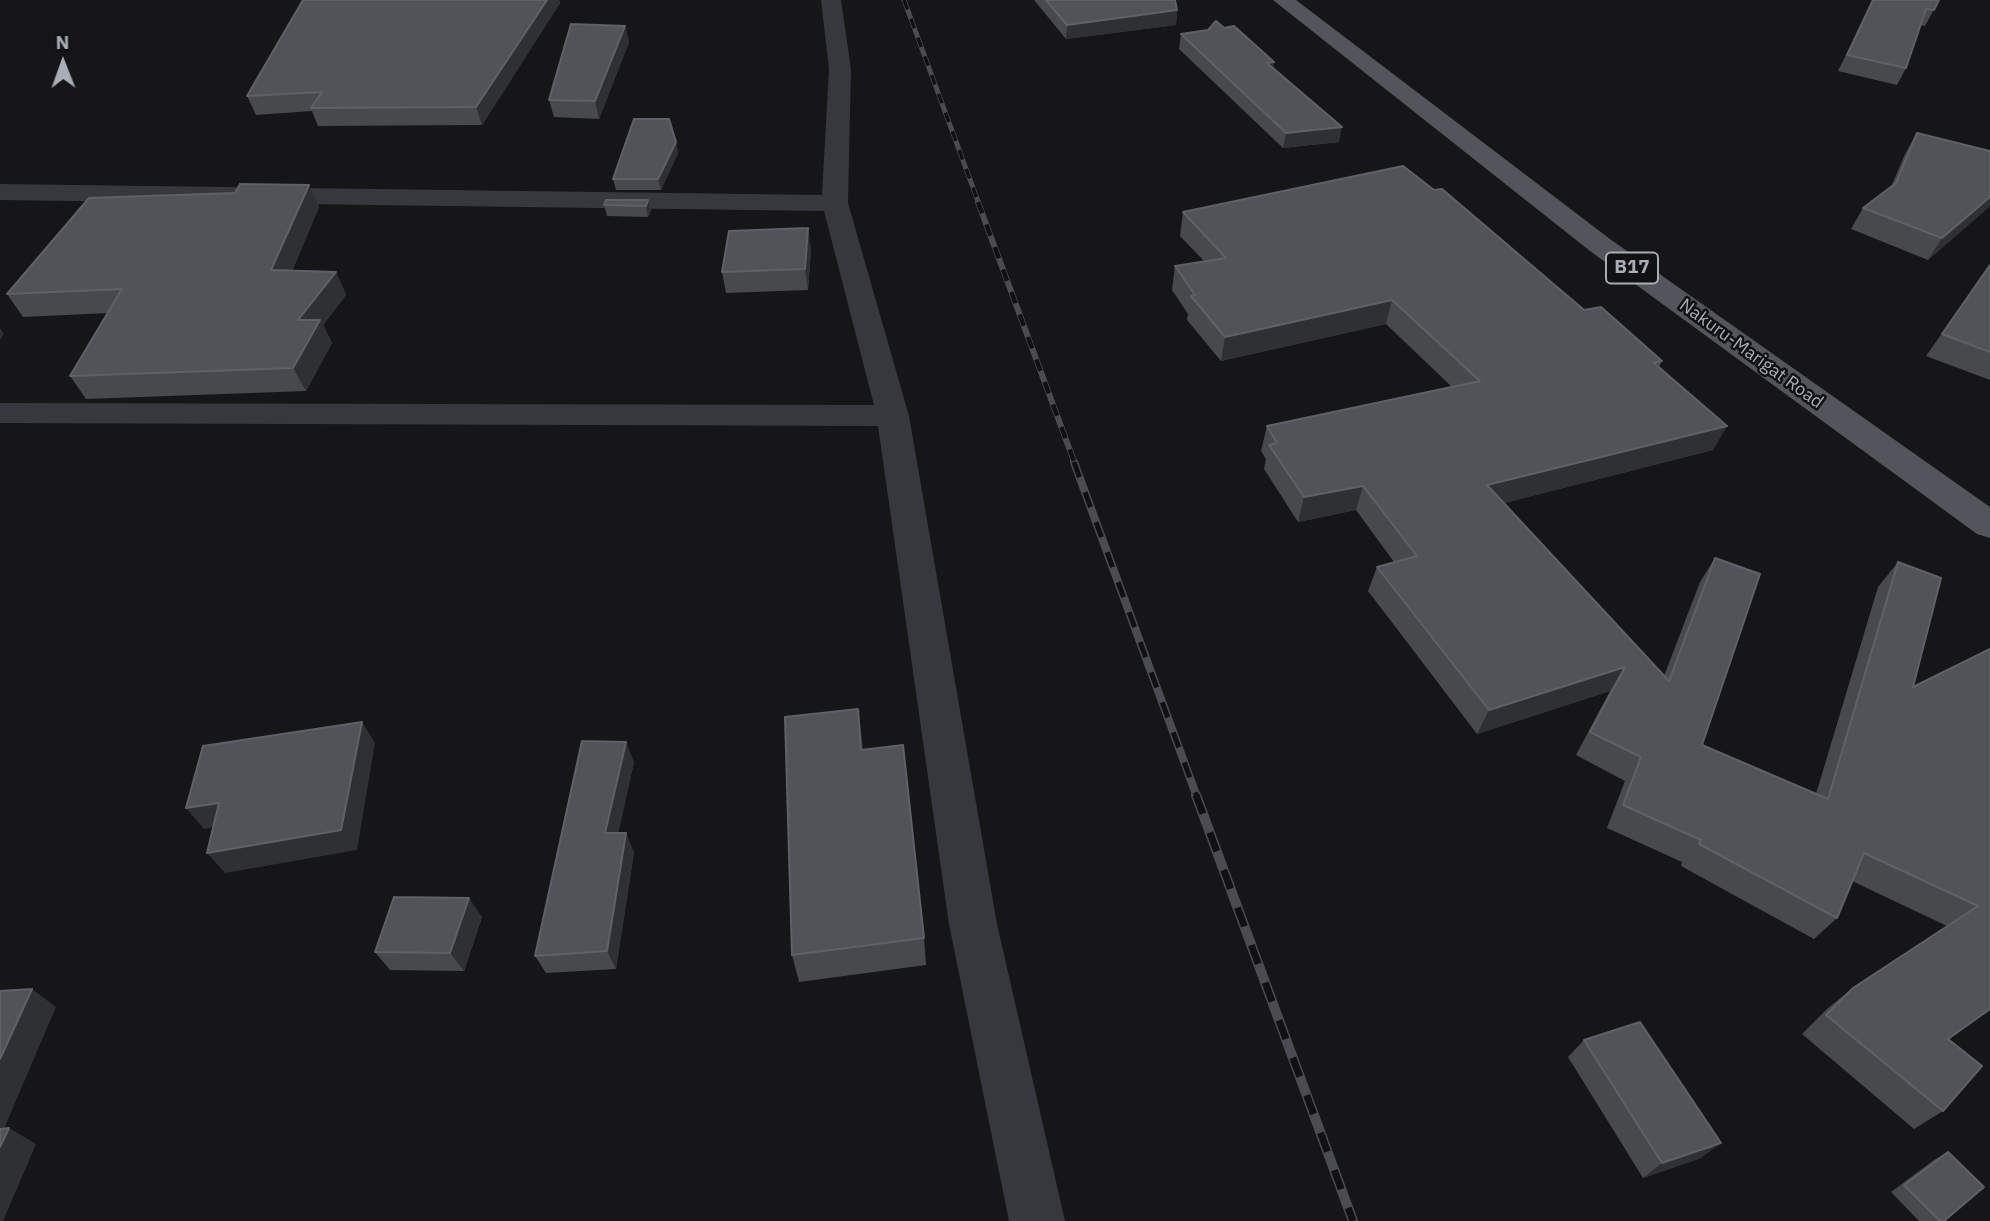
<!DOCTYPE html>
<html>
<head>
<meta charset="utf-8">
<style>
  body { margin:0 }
  #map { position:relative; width:1990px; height:1221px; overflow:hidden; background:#161618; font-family:"IBM Plex Sans",sans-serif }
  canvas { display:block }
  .north { position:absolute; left:28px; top:28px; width:70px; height:70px; -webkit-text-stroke:5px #111113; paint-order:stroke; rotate:359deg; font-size:19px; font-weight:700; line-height:28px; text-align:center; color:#a8adb8 }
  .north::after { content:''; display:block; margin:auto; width:24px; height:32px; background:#a8adb8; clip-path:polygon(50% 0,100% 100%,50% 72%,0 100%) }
</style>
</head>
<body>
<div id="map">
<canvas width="1990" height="1221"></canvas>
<div class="north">N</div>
</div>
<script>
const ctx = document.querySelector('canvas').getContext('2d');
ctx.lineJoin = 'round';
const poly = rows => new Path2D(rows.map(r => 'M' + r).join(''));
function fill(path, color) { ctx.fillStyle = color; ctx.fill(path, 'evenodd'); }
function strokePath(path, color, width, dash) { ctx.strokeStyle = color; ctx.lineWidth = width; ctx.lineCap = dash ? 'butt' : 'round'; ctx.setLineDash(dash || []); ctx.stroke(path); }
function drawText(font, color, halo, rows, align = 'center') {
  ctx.font = font + ' "IBM Plex Sans",sans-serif'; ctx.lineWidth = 5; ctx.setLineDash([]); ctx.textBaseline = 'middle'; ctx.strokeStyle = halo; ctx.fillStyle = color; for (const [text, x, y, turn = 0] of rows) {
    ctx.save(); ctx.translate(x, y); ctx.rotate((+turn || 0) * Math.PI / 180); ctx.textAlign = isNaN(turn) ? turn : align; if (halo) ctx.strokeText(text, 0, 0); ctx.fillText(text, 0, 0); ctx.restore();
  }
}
fill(poly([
  [821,0,841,0,851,69,848,203,909,416,997,924,1065,1221,1009,1221,949,924,878,426,0,423,0,403,874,405,824,211,0,200,0,184,822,195,829,69,821,0]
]), '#37383d');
fill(poly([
  [1273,0,1296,0,1610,239,1990,507,1990,538,1977,534,1590,251,1273,0]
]), '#53555c');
const railFar3 = poly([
  [904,0,979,204]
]);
const railFar2 = poly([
  [978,202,1075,464]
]);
const railFar1 = poly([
  [1074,462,1197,797]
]);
const rail = poly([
  [1196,795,1353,1221]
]);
strokePath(railFar3, '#4a4c52', 5);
strokePath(railFar2, '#4a4c52', 6);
strokePath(railFar1, '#4a4c52', 8);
strokePath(rail, '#4a4c52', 10);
strokePath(railFar3, '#111113', 3.5, [10]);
strokePath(railFar2, '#111113', 4.5, [12]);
strokePath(railFar1, '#111113', 5, [16]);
strokePath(rail, '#111113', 7, [20]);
fill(poly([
  [303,0,559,0,560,3,482,125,318,126,312,111,256,115,247,96],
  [1034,0,1175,0,1177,10,1176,25,1066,39],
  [1873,0,1939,0,1925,26,1920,25,1906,68,1897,85,1838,71],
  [625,26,629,42,599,119,554,117,549,100],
  [1224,28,1274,62,1273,69,1339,142,1283,148,1179,49,1181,34],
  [1917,133,1990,206,1928,260,1851,229,1863,208,1891,187,1905,154],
  [676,142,678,153,661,190,616,190,613,179],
  [648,200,651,211,648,217,607,216,604,205],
  [319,207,292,271,336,272,346,295,323,325,332,343,306,391,86,399,70,376,108,313,23,317,7,294],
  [1183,212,1584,310,1662,361,1659,367,1713,450,1504,503,1664,676,1700,582,1715,558,1702,745,1816,794,1878,587,1898,562,1913,687,1990,649,1990,1009,1948,1039,1943,1111,1914,1129,1802,1034,1828,1008,1853,988,1947,926,1852,881,1837,918,1814,939,1681,866,1682,862,1607,828,1625,781,1576,755,1610,691,1477,734,1368,591,1377,567,1394,562,1356,510,1298,522,1264,469,1266,459,1261,451,1267,426,1452,387,1386,324,1221,361,1187,320,1188,314,1172,290,1175,266,1204,261,1180,236],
  [811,249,808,290,726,293,722,272],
  [1990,265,1990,380,1926,356],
  [862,739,863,750,924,938,926,965,799,982,792,955],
  [634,762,618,833,634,852,616,969,546,973,535,956],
  [482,917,464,971,390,970,375,952],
  [1584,1040,1701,1158,1643,1178,1568,1057],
  [1948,1152,1944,1221,1919,1221,1891,1192,1934,1160]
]), '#47494d');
fill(poly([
  [547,0,559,0,560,3,482,125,476,107],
  [1177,10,1176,25,1066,39,1067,25],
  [625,26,629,42,599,119,595,101],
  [1274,62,1272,77,1267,63],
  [1342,127,1339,142,1283,148,1286,133],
  [676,142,678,153,661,190,658,179],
  [309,185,319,207,283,293,271,270],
  [1990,197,1990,206,1928,260,1942,238],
  [648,200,651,211,648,217,646,206],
  [808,228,811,249,808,290,805,269],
  [336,272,346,295,323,325,332,343,306,391,293,368,298,320],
  [1392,300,1386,324,1221,361,1225,337],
  [0,328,4,334,0,340],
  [1727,426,1713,450,1477,510,1487,485],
  [1363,486,1356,510,1298,522,1304,497],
  [1625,667,1610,691,1477,734,1489,710],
  [858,709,862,739,866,780,861,750],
  [362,722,375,743,357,850,225,873,207,853],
  [626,742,634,762,614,853,605,833],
  [219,803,237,823,204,829,186,808],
  [626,833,634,852,616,969,607,951],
  [469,898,482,917,464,971,450,953],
  [32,989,56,1007,0,1138,0,1059],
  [9,1128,36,1144,3,1221,0,1221,0,1147],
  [1721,1143,1701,1158,1643,1178,1662,1163]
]), '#2f3033');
const building = poly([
  [303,0,547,0,476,107,311,108,322,92,247,96,303,0],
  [1046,0,1175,0,1177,10,1067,25,1046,0],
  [1873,0,1939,0,1934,10,1926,9,1906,68,1847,55,1873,0],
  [1216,21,1224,28,1234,26,1274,62,1267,63,1342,127,1286,133,1181,34,1208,30,1216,21],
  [571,24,625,26,595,101,549,100,571,24],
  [634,119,669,119,676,142,658,179,613,179,634,119],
  [1917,133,1990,151,1990,197,1942,238,1863,208,1896,183,1917,133],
  [1403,166,1434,190,1442,189,1584,310,1601,307,1662,361,1654,363,1727,426,1487,485,1669,681,1715,558,1760,574,1702,745,1828,799,1898,562,1941,578,1913,687,1990,649,1990,1009,1948,1039,1982,1066,1943,1111,1826,1015,1853,988,1978,906,1864,853,1837,918,1699,844,1701,840,1623,805,1641,757,1590,732,1625,667,1489,710,1377,567,1417,556,1363,486,1304,497,1269,445,1277,443,1267,426,1480,381,1392,300,1225,337,1191,296,1195,295,1175,266,1226,258,1183,212,1403,166],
  [240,184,309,185,271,270,336,272,298,320,320,320,293,368,70,376,122,289,7,294,89,198,235,193,240,184],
  [606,200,648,200,646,206,604,205,606,200],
  [808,228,805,269,722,272,729,231,808,228],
  [1990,265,1990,352,1942,334,1990,265],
  [858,709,861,750,903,745,924,938,792,955,785,717,858,709],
  [362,722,341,830,207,853,219,803,186,808,203,746,362,722],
  [582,741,626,742,605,833,626,833,607,951,535,956,582,741],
  [394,897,469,898,450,953,375,952,394,897],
  [32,989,0,1059,0,991,32,989],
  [1640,1022,1721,1143,1662,1163,1584,1040,1640,1022],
  [9,1128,0,1147,0,1129,9,1128],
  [1948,1152,1984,1187,1944,1221,1940,1221,1904,1185,1948,1152]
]);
fill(building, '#525359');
strokePath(building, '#5f6168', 2);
drawText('18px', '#a8adb8', '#111113', [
  ["Nakuru-Marigat Road",1751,354,36]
]);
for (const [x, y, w] of [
  [1632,268,52]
]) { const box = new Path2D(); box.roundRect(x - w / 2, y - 15.5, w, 31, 5); ctx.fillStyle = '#111113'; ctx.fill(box); strokePath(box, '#a8adb8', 2); }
drawText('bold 19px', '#a8adb8', null, [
  ["B17",1632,268]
]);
</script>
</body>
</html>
